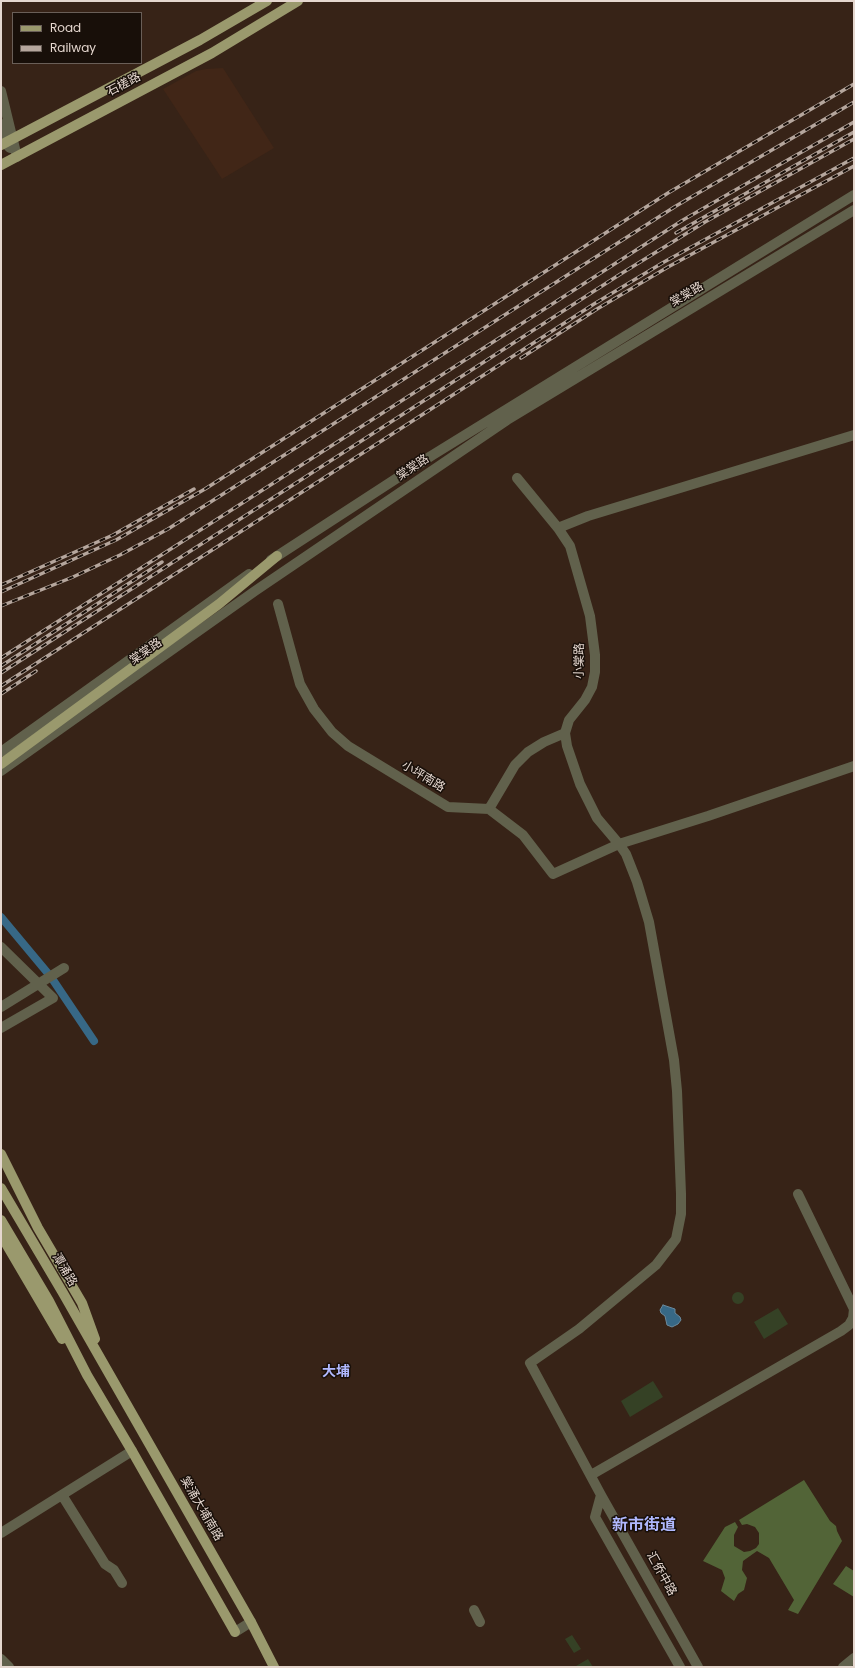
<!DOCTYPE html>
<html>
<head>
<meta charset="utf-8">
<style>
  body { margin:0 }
  #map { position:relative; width:855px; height:1668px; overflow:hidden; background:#372317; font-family:Poppins,sans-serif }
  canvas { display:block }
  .frame { position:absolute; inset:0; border:2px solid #e5d7cf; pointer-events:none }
  .legend { position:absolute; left:12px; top:12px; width:130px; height:52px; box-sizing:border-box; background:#180f09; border:1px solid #6a5f58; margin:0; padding:5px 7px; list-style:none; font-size:12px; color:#e5d7cf }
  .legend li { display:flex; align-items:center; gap:8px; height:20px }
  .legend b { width:20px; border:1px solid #6a5f58 }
</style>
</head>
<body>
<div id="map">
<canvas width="855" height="1668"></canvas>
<div class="frame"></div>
<ul class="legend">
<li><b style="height:5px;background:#9a996d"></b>Road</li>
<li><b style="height:5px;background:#b5a69d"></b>Railway</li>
</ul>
</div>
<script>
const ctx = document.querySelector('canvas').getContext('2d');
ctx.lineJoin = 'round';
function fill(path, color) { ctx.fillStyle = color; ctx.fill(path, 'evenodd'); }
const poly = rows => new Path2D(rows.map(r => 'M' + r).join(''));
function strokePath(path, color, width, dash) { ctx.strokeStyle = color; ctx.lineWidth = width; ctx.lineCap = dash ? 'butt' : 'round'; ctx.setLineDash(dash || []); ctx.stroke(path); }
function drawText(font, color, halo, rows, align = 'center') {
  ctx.font = font + ' Poppins,"Noto Sans SC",sans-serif'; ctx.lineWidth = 3; ctx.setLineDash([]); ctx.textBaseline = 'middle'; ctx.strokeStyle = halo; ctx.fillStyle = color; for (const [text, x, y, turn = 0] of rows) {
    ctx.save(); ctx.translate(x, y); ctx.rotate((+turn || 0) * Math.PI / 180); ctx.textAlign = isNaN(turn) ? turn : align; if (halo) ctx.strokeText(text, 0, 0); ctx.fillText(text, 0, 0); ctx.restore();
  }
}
fill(poly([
  [223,68,274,148,222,179,163,89,196,71,206,69]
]), '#412617');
fill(poly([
  '732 1298a6 6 0 1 1 12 0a6 6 0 1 1-12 0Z',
  [778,1308,788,1324,764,1339,754,1322],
  [653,1381,663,1397,630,1417,621,1401],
  [572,1635,581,1649,574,1653,565,1639],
  [588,1659,593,1667,576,1666]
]), '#354125');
fill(poly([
  [804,1480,830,1521,836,1526,837,1531,842,1541,798,1614,788,1610,794,1600,769,1558,757,1551,743,1561,742,1570,747,1578,744,1590,738,1594,734,1601,721,1591,725,1578,722,1570,703,1561,725,1527,735,1522,738,1527,734,1535,734,1546,744,1552,750,1551,756,1548,759,1544,759,1533,755,1527,747,1524,742,1525,739,1520],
  [846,1566,854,1571,854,1597,833,1584]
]), '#526437');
const water = poly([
  [663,1305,675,1309,675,1313,680,1317,681,1320,678,1324,672,1327,667,1325,665,1316,661,1313,660,1310,663,1305]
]);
fill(water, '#376886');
strokePath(water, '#6b899c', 1);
strokePath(poly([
  [1,917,51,977,94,1041]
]), '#376886', 8);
strokePath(poly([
  [1,91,17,157],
  [1,124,5,143,10,148],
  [517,478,558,528,570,546,590,616,595,655,595,672,592,687,585,700,569,720,565,733,567,746,580,784,597,818,619,844,626,854,637,882,649,922,674,1060,677,1091,681,1194,681,1214,676,1239,656,1265,579,1329,530,1363,601,1495,698,1667],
  [558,528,588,516,854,435],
  [271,560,431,456,854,195],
  [278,604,300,684,314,709,332,732,348,746,448,807,489,809,523,835,553,874,619,844,708,816,854,766],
  [1,752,249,574],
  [1,771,255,591,507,420,854,210],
  [489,809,515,765,528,752,544,742,565,733],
  [1,947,53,998,1,1028],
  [1,1007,64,968],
  [798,1194,854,1309],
  [591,1475,841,1331,849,1325,853,1318,854,1309],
  [62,1495,105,1564,114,1570,122,1583],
  [601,1495,595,1517,680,1667],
  [1,1533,132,1451],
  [474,1610,480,1622],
  [235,1632,251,1622],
  [1,1659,9,1667],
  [843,1667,854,1658]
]), '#61614c', 10);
strokePath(poly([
  [1,145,200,40,267,1],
  [1,165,212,53,298,1],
  [1,764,219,604,277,556],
  [1,1154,38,1228,82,1303,95,1339],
  [1,1188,63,1293,251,1622,274,1667],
  [1,1220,49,1301,87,1375,132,1451,235,1632],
  [1,1235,62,1339]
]), '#9a996d', 10);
const rail = poly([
  [676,233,854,132],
  [521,358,597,309,668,267,854,166],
  [1,585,113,535,194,489],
  [1,592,116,540,205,489,668,193,854,84],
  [1,606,73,577,120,555,168,529,676,206,854,102],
  [1,658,683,220,854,122],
  [1,666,162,562],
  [1,673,619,275,705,222,854,139],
  [1,686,594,304,664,262,854,158],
  [1,694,36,671]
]);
strokePath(rail, '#b5a69d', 3.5);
strokePath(rail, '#180f09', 2, [6]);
drawText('12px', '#e5d7cf', '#180f09', [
  ["石槎路",124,85,-28],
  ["棠棠路",687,295,-31],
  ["棠棠路",413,468,-34],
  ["棠棠路",146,652,-35],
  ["小棠路",580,661,-89],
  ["小坪南路",423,777,31],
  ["潭涌路",64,1270,59],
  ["棠涌大埔南路",201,1509,60],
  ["汇侨中路",661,1574,61]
]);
drawText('bold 14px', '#b0b8fe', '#180f09', [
  ["大埔",336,1372]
]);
drawText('bold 16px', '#b0b8fe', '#180f09', [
  ["新市街道",644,1526]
]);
</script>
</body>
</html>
